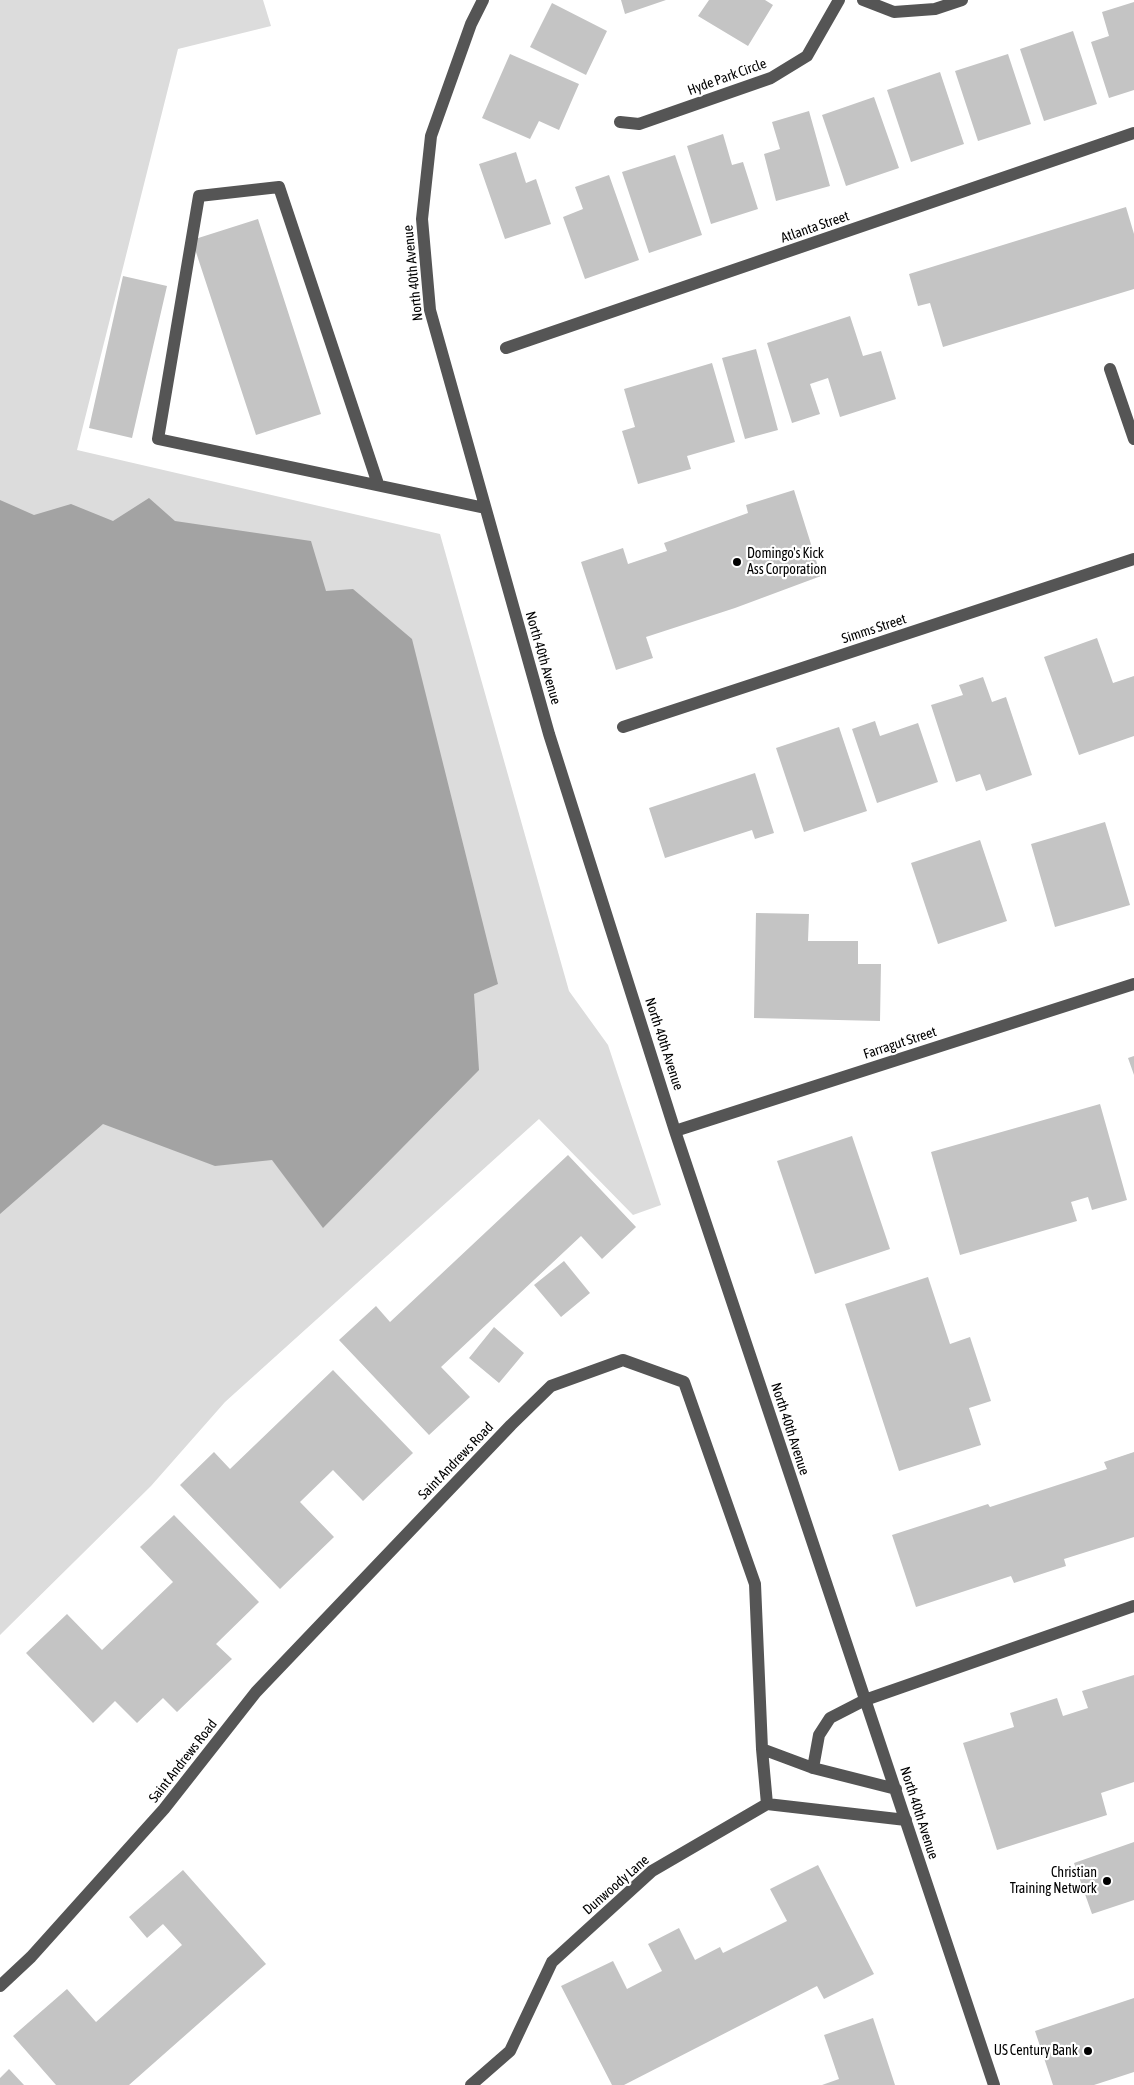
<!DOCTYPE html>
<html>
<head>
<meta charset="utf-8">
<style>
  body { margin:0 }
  canvas { display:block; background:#fff }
</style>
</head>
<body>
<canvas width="1134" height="2085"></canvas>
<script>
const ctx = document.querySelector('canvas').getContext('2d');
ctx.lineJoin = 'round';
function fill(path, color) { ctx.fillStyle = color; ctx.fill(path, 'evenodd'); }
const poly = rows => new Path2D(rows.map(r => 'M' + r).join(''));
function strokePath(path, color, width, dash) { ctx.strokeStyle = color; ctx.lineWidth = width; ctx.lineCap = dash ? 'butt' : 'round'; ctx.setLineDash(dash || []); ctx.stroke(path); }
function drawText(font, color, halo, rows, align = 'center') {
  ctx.font = font + ' "Asap Condensed",sans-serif'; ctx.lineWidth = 4.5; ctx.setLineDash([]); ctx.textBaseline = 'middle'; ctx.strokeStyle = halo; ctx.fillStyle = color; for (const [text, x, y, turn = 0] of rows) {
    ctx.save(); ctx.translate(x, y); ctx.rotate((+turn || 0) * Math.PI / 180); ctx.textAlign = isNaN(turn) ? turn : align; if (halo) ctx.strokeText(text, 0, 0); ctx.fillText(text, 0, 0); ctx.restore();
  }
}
fill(poly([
  [0,0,263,0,271,26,178,49,77,450,440,534,569,991,608,1045,661,1205,633,1215,539,1119,225,1402,151,1486,0,1635]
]), '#dcdcdc');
fill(poly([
  [149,498,175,521,311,541,326,591,353,589,412,639,498,984,474,994,479,1070,323,1228,272,1160,215,1166,103,1124,0,1214,0,500,34,515,71,504,113,521]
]), '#a3a3a3');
fill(poly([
  [621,0,666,0,625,14],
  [709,0,765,0,773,5,748,46,698,16],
  [1134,2,1134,90,1109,98,1091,42,1109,36,1102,12],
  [552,3,607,31,586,75,530,47],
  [1073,31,1097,104,1044,121,1020,49],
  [510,54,579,84,559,130,539,121,530,139,482,118],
  [1008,54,1031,124,978,141,955,71],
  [940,72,964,144,911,162,887,90],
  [874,97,899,168,846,186,822,115],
  [809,111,830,186,776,201,764,154,780,149,772,122],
  [723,134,732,165,743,162,758,209,711,224,687,146],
  [516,152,526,183,536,179,551,224,505,239,479,164],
  [675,155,702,235,649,253,622,172],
  [609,175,639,260,585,279,563,217,583,209,575,187],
  [1126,207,1134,234,1134,289,943,347,930,303,918,306,909,274],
  [258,219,321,414,256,435,192,240],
  [123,276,167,286,132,438,89,428],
  [850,316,863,356,881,351,896,399,840,417,828,378,810,384,820,414,792,423,767,343],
  [756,349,778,430,745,439,722,358],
  [712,363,735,442,687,456,691,469,638,484,622,431,635,427,624,389],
  [794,490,821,576,735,608,646,637,653,658,616,670,581,562,623,548,628,564,667,551,664,543,748,513,746,505],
  [1097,638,1113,683,1134,676,1134,736,1079,755,1044,657],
  [983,677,992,702,1006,697,1032,775,986,791,980,774,956,782,931,705,963,695,959,685],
  [875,721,880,736,918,723,938,782,877,803,852,729],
  [839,727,867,811,804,832,776,748],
  [755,773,774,833,755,839,752,830,665,858,649,808],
  [1105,822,1130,905,1055,927,1031,844],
  [980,840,1007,921,938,944,911,863],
  [756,913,809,914,808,941,858,941,858,964,881,964,880,1021,754,1018],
  [1134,1056,1134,1075,1128,1058],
  [1100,1104,1127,1200,1092,1210,1088,1197,1071,1202,1077,1221,960,1255,931,1152],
  [852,1136,890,1249,815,1274,777,1161],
  [568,1155,636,1227,602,1259,581,1236,441,1367,470,1397,429,1435,339,1340,376,1306,390,1322],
  [564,1261,590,1293,561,1317,534,1285],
  [928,1277,950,1344,970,1337,991,1401,969,1408,981,1445,899,1471,845,1304],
  [494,1327,524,1353,499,1383,469,1358],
  [333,1370,413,1453,363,1501,333,1470,300,1502,334,1537,280,1589,180,1485,214,1452,230,1469],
  [1134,1452,1134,1537,1064,1559,1066,1566,1014,1583,1011,1576,916,1607,892,1535,988,1504,990,1507,1107,1469,1104,1462],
  [174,1515,259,1602,216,1644,232,1659,177,1712,163,1698,137,1723,115,1701,93,1723,26,1653,67,1614,102,1650,173,1582,140,1547],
  [1134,1675,1134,1782,1101,1793,1107,1815,997,1850,963,1743,1014,1727,1010,1713,1057,1698,1063,1716,1088,1708,1082,1691],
  [1134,1842,1134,1900,1092,1914,1074,1863],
  [818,1865,874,1974,824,1999,817,1986,624,2085,612,2085,561,1986,613,1961,627,1989,662,1971,648,1944,679,1928,695,1960,720,1947,723,1953,787,1921,770,1889],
  [183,1870,266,1964,129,2085,56,2085,13,2036,67,1989,96,2022,182,1945,163,1924,147,1938,129,1917],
  [1134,1998,1134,2072,1094,2085,1053,2085,1035,2031],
  [873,2018,895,2085,822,2085,839,2079,824,2035],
  [9,2069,24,2085,0,2085,0,2078]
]), '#c4c4c4');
strokePath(poly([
  [483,0,471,24,431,136,422,219,430,310,549,734,675,1131,994,2085],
  [863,0,894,12,935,9,962,0],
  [620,122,639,124,771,78,807,56,839,0],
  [506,348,1134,133],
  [1110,369,1134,439],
  [378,484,279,187,199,196,158,439,485,508],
  [623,727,1134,559],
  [675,1131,1134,984],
  [762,1749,813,1768,896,1789],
  [813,1768,819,1735,830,1718,865,1700,1134,1606],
  [0,1986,31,1957,164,1809,256,1692,511,1425,551,1386,623,1360,684,1382,755,1584,762,1749,767,1804],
  [471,2085,510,2051,552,1962,652,1871,767,1804,906,1820]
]), '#555', 12);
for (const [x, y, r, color] of [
  [737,562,5,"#000"],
  [1107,1881,5,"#000"],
  [1088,2051,5,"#000"]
]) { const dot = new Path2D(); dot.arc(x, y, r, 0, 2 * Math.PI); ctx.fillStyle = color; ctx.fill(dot); strokePath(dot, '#fff', 2); }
drawText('14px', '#000', '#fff', [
  ["Hyde Park Circle",727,77,-20],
  ["Atlanta Street",815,227,-19],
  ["North 40th Avenue",413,273,-96],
  ["Simms Street",874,629,-18],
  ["North 40th Avenue",543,658,74],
  ["Farragut Street",900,1043,-18],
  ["North 40th Avenue",664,1044,72],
  ["North 40th Avenue",790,1429,72],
  ["Saint Andrews Road",456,1461,-46],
  ["Saint Andrews Road",183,1761,-52],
  ["North 40th Avenue",919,1813,72],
  ["Dunwoody Lane",616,1885,-41]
]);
drawText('14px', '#000', '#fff', [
  ["Domingo's Kick",747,554,"left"],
  ["Ass Corporation",747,570,"left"],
  ["Christian",1097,1873],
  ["Training Network",1097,1889],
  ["US Century Bank",1078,2051]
], 'right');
</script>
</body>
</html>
